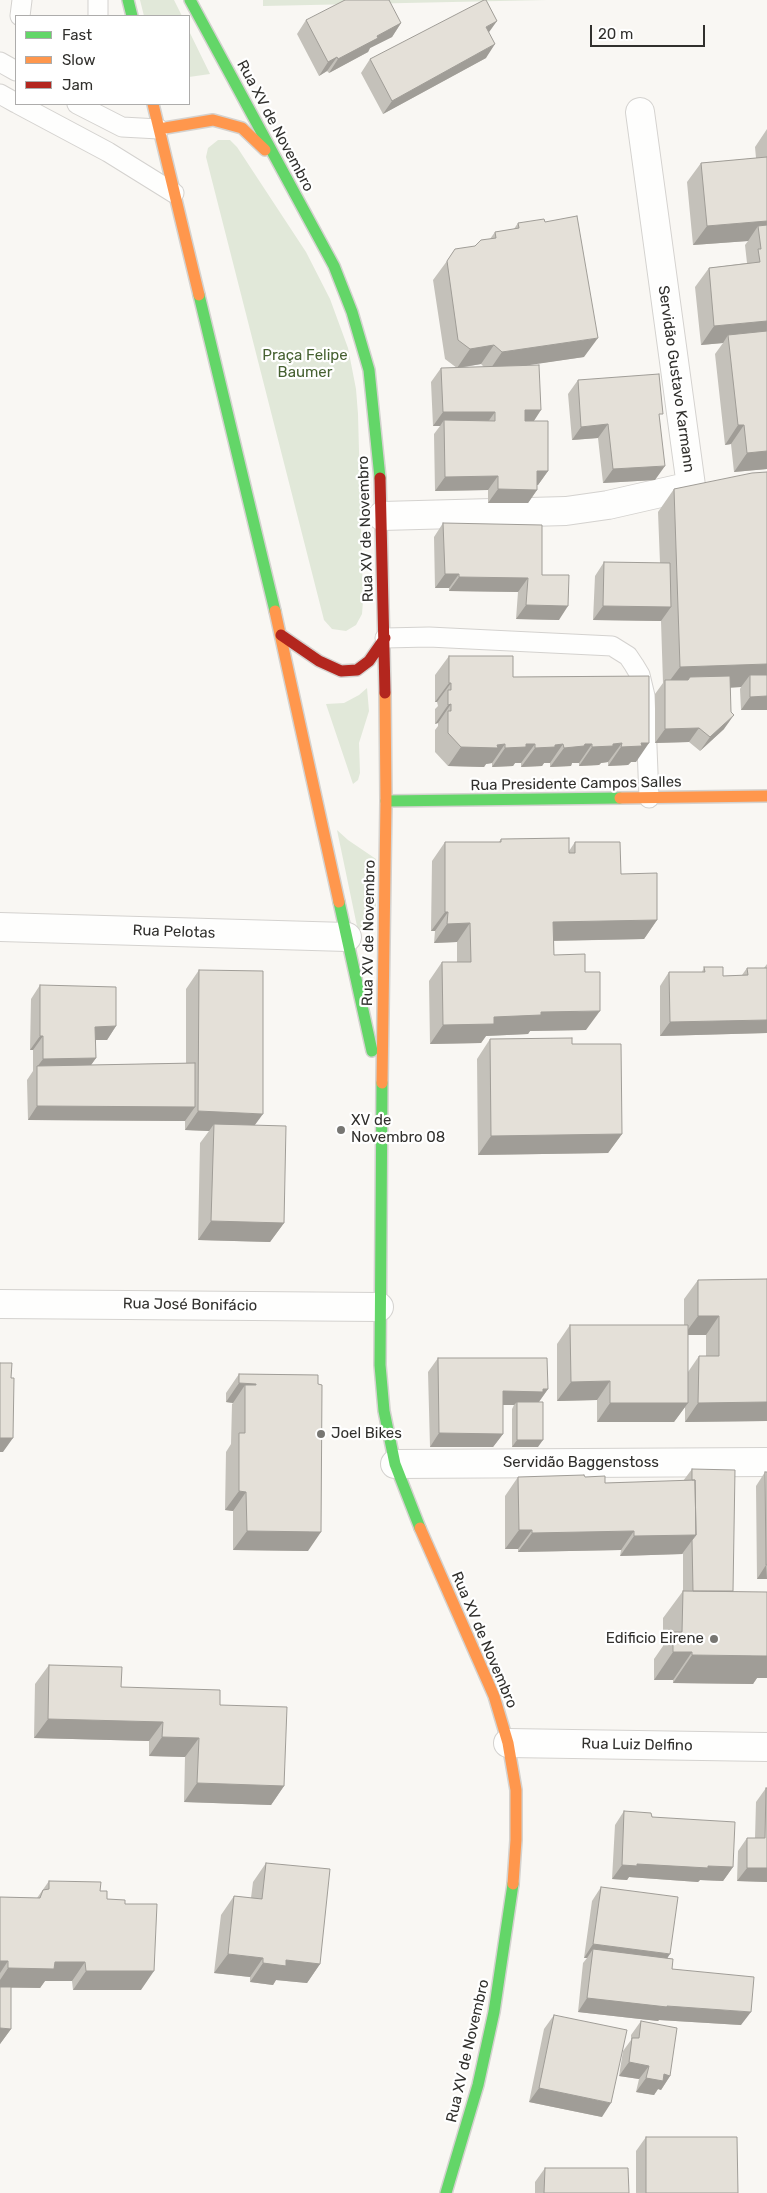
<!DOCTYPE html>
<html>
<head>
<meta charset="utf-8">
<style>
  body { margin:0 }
  #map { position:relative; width:767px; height:2193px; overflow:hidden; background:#f9f7f3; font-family:Rubik,sans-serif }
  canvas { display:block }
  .legend { position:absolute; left:15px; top:15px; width:175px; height:90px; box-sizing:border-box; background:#fff; border:1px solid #adacab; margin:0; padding:6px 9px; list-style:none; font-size:15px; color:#31302d }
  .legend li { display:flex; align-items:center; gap:10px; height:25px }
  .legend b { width:25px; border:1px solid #adacab }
  .scale { position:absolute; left:590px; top:25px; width:115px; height:22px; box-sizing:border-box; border:2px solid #31302d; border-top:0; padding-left:6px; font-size:15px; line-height:18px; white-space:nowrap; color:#31302d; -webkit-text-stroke:4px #fff; paint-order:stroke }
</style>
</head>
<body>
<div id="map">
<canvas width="767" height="2193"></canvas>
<ul class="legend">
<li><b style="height:6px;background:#63d668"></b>Fast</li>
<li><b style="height:6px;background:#ff974d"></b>Slow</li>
<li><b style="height:6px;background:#b3261e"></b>Jam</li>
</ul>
<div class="scale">20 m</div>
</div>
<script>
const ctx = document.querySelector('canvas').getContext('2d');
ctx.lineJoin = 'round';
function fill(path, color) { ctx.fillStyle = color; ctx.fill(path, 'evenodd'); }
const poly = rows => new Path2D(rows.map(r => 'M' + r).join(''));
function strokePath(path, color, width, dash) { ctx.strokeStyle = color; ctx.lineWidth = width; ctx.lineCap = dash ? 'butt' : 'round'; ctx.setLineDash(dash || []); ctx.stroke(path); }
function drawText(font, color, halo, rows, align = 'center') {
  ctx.font = font + ' Rubik,sans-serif'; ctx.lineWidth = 4.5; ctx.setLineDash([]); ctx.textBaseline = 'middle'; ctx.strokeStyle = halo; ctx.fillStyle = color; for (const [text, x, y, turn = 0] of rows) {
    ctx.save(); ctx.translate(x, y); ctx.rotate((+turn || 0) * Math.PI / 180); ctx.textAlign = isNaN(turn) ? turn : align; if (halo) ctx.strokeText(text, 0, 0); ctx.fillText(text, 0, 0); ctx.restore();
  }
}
fill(poly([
  [140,0,174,0,182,16,144,16],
  [263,0,547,0,263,6],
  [189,31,210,74,189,77],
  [218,140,230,140,237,147,306,252,330,299,348,348,356,389,358,414,363,601,362,614,356,625,346,631,332,629,324,620,206,157,208,148],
  [367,688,369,711,359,743,360,773,358,780,353,784,326,704,344,703,359,695],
  [337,830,348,840,376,859,376,910,358,931]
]), '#e1e8d9');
const lane = poly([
  [98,0,98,16],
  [20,16,22,0],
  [0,62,16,71],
  [0,94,16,103],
  [18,104,108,152,174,193],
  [77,104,122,127,159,129],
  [385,638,429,637,612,646,628,656,634,665,640,675,645,696,649,798]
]);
const street = poly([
  [382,516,566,511,608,505,691,486,640,112],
  [0,927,347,937],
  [0,1304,379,1307],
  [395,1464,767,1462],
  [508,1743,767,1747]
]);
const fast = poly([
  [128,0,132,16],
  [190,0,334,266,352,312,369,370,380,478],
  [199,295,275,611],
  [386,801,620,798],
  [339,902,372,1051],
  [382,1083,380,1365,384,1411,395,1464,420,1528],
  [446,2193,478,2085,494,2012,513,1884]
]);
const slow = poly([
  [153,104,199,295],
  [159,129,213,120,242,128,265,150],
  [275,611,339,902],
  [620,798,767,796],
  [382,1083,386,801,385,693],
  [420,1528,494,1696,508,1743,516,1790,516,1840,513,1884]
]);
const jam = poly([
  [380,478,385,693],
  [281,635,319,661,341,671,357,670,369,661,385,638]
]);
strokePath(lane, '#d4d2cf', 21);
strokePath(street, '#d4d2cf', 30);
strokePath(fast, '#d4d2cf', 14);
strokePath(slow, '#d4d2cf', 14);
strokePath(jam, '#d4d2cf', 14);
strokePath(lane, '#fefefd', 19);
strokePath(street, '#fefefd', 28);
strokePath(fast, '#63d668', 11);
strokePath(slow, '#ff974d', 11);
strokePath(jam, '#b3261e', 11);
fill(poly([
  [306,20,401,23,392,37,370,48,368,52,329,73,327,71,319,76,297,34],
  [489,32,486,58,383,114,361,73,370,59],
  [767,129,767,469,734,472,731,444,725,445,715,354,723,343,701,345,695,287,709,268,747,263,745,245,748,241,693,245,687,182,701,163,756,158,755,147],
  [518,223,584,357,527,365,533,421,548,471,538,485,537,485,537,490,528,503,488,503,488,490,435,491,434,434,440,426,433,426,431,382,441,368,457,368,445,359,433,280,447,261,490,239,495,232,514,229],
  [481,364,484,367,459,368],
  [578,380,660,419,655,480,603,483,598,438,572,440,568,394],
  [767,472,767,710,741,710,740,689,741,687,730,688,724,729,700,751,689,742,655,743,655,694,663,683,661,621,593,620,595,576,604,562,660,563,658,512,674,489],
  [443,523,542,575,559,620,516,619,518,592,449,591,449,588,435,588,434,537],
  [449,656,513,677,649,676,636,762,631,762,628,765,608,766,608,762,601,763,599,765,579,766,579,763,572,763,571,766,550,767,550,763,544,763,542,766,521,767,521,763,515,763,513,766,492,767,492,763,486,764,484,767,448,766,435,752,435,730,438,726,438,723,435,724,435,709,438,706,437,702,435,702,435,675],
  [501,839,569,851,575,842,621,874,657,920,644,939,554,941,554,955,586,1030,530,1031,528,1034,486,1036,481,1043,430,1044,429,981,442,962,457,962,457,942,434,943,435,931,431,931,432,861,445,842,499,842],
  [767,964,767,1033,660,1036,660,986,669,972,702,972,704,967,723,976,742,975,747,968,764,968],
  [199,970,255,1125,284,1223,270,1242,198,1240,200,1143,209,1131,185,1130,185,1121,28,1120,27,1080,33,1071,33,1050,30,1050,31,999,40,985,116,1026,107,1040,95,1040,96,1058,91,1065,186,1063,186,989],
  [490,1039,572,1044,622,1134,608,1153,478,1155,477,1059],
  [767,1279,767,1421,685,1422,685,1407,674,1422,597,1422,597,1400,557,1401,557,1344,570,1325,684,1325,684,1299,698,1280],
  [688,1335,706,1335,706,1356,699,1356,688,1372],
  [438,1358,548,1389,539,1402,538,1447,512,1447,512,1409,514,1405,503,1405,503,1434,493,1447,430,1447,428,1372],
  [239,1374,318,1375,308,1551,233,1550,233,1511,225,1510,226,1452,231,1444,232,1404,233,1403,226,1402,226,1393],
  [692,1469,733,1591,757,1678,753,1684,673,1683,673,1680,654,1680,654,1659,663,1646,663,1618,683,1591,683,1554,620,1556,621,1550,518,1552,518,1549,505,1549,505,1496,518,1477,585,1477,605,1483,683,1481],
  [765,1472,767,1472,767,1579,757,1579,756,1486],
  [49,1665,121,1687,220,1705,284,1786,271,1805,184,1802,185,1757,149,1756,149,1741,34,1738,35,1684],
  [766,1788,767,1882,737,1881,738,1851,747,1838,755,1838,756,1802],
  [624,1811,652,1817,733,1867,723,1881,700,1880,698,1882,629,1877,627,1880,612,1879,615,1825],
  [266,1863,320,1964,307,1983,276,1980,273,1985,250,1982,250,1977,214,1973,221,1915,234,1896,251,1898,253,1882],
  [49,1881,100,1891,107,1899,125,1904,141,1990,73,1990,72,1981,45,1981,40,1988,11,1988,11,2029,0,2044,0,1897,37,1898],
  [601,1887,668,1958,672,1969,741,2025,659,2020,658,2021,578,2012,583,1963,587,1958,584,1958,592,1901],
  [554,2015,602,2117,529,2102,544,2029],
  [641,2021,670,2076,661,2090,658,2089,654,2095,636,2092,639,2079,619,2076,623,2051,631,2040,631,2035],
  [646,2137,738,2193,636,2193,636,2151],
  [545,2168,629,2193,535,2193,535,2182]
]), '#c4c1ba');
fill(poly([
  [497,21,487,35,486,27],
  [401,23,392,37,370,48,368,52,329,73,338,59,377,36],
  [495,44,486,58,383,114,392,101],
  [337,57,327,71,319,76,328,62],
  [767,221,767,239,758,226,748,241,693,245,707,226],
  [767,321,767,339,728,335,723,343,701,345,714,326],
  [598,338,584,357,489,371,502,352],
  [494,345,481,364,457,368,470,349],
  [525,410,541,410,532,424,516,424],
  [443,412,495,412,485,426,444,420,440,426,433,426],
  [608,424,598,438,572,440,581,427],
  [738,425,744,425,731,444,725,445],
  [767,451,767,469,734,472,747,453],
  [665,466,655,480,603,483,613,469],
  [537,471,548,471,538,485,528,485],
  [498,476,488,490,435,491,445,477],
  [498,489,537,490,528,503,488,503],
  [445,574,459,574,449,588,435,588],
  [459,577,528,578,518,592,449,591],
  [526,605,568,606,559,620,516,619],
  [603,606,671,607,661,621,593,620],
  [767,664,767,687,750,675,741,687,665,690,665,687,680,667],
  [449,683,451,683,437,702,435,702],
  [767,696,767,710,741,710,750,697],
  [451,704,438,723,435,724,448,705],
  [734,715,724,729,700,751,710,737],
  [699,728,689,742,655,743,665,729],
  [622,743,608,762,601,763,599,765,579,766,592,747],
  [641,743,649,743,636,762,631,762,628,765,608,766,621,747],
  [505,744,492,763,486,764,484,767,448,766,461,747],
  [526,744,535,744,521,763,515,763,513,766,492,767,505,748],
  [563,744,550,763,544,763,542,766,521,767,535,748,555,745],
  [585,744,592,744,579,763,572,763,571,766,550,767,564,748],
  [445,912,448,912,435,931,431,931],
  [657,920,644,939,540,941,553,922],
  [470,923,457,942,434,943,447,924],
  [600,1011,586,1030,530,1031,528,1034,486,1036,481,1043,430,1044,443,1025,494,1017,541,1012],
  [767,1020,767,1033,660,1036,670,1022],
  [116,1026,107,1040,86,1040,95,1027],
  [40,1036,43,1036,33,1050,30,1050],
  [96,1058,86,1072,37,1067,43,1059],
  [37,1106,195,1107,185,1121,28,1120],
  [198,1111,263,1114,249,1133,214,1124,209,1131,185,1130],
  [622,1134,608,1153,478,1155,491,1136],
  [211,1221,284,1223,270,1242,198,1240],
  [698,1316,719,1316,706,1335,684,1335],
  [610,1381,597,1400,557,1401,571,1382],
  [239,1383,256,1384,245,1399,245,1385,233,1403,226,1402],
  [548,1389,538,1403,517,1402,514,1405,493,1405,503,1391],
  [767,1402,767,1421,685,1422,698,1403],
  [610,1403,688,1403,674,1422,597,1422],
  [439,1433,503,1434,493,1447,430,1447],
  [0,1438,13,1438,3,1452,0,1452],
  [517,1440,543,1440,538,1447,512,1447],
  [239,1491,246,1492,233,1511,225,1510],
  [519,1530,532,1530,518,1549,505,1549],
  [247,1531,321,1532,308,1551,233,1550],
  [634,1531,621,1550,518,1552,532,1533],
  [696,1535,682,1554,620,1556,634,1536],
  [766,1565,767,1579,757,1579],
  [673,1652,692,1652,673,1680,654,1680],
  [692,1655,767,1656,767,1678,757,1678,753,1684,673,1683],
  [48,1719,163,1722,149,1741,34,1738],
  [162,1737,199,1738,185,1757,149,1756],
  [197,1783,284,1786,271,1805,184,1802],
  [637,1864,708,1866,733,1867,723,1881,700,1880,698,1882,629,1877,627,1880,612,1879,622,1865],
  [747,1868,767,1868,767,1882,737,1881],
  [593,1944,670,1954,661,1968,593,1949,587,1958,584,1958],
  [228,1954,263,1958,250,1977,214,1973],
  [286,1960,320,1964,307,1983,276,1980,273,1985,250,1982,263,1963],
  [0,1961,8,1961,0,1973],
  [55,1962,85,1962,72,1981,45,1981,40,1988,0,1987,0,1980,8,1968],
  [86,1971,154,1971,141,1990,73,1990],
  [587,1998,667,2006,751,2012,741,2025,659,2020,658,2021,578,2012],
  [0,2028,11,2029,0,2044],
  [629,2062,649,2066,639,2079,619,2076],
  [664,2074,670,2076,661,2090,658,2089,654,2095,636,2092,646,2078],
  [539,2088,611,2103,602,2117,529,2102]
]), '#a09d97');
const building = poly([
  [345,0,389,0,401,23,377,36,378,38,338,59,337,57,328,62,306,20,345,0],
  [484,0,486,0,497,21,486,27,495,44,392,101,370,59,484,0],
  [767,157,767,221,707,226,701,163,767,157],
  [577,216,598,338,502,352,494,345,470,349,458,340,447,261,455,249,475,246,481,240,496,238,495,232,519,228,518,223,544,219,545,222,577,216],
  [767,225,767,321,714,326,709,268,760,262,758,249,761,249,758,226,767,225],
  [767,331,767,451,747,453,744,425,738,425,728,335,767,331],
  [539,365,541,410,525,410,525,421,548,421,548,471,537,471,537,490,498,489,498,476,445,477,444,420,495,421,495,412,443,412,441,368,539,365],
  [659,374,663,414,659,414,665,466,613,469,608,424,581,427,578,380,659,374],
  [767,472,767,664,680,667,674,489,752,473,767,472],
  [443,523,542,525,542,575,569,575,568,606,526,605,528,578,459,577,459,574,445,574,443,523],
  [604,562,670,563,671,607,603,606,604,562],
  [449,656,513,656,513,677,649,676,649,743,641,743,642,746,621,747,622,743,613,744,613,746,592,747,592,744,585,744,584,746,564,748,563,744,555,745,555,747,535,748,535,744,526,744,526,747,505,748,505,744,497,745,498,748,461,747,448,733,448,711,451,711,451,704,448,705,448,690,451,690,451,683,449,683,449,656],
  [750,675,767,675,767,696,750,697,750,675],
  [730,676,731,712,734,715,710,737,699,728,665,729,665,680,688,680,690,677,730,676],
  [569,838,569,853,575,853,575,842,620,842,621,874,657,873,657,920,553,922,554,955,585,954,585,972,600,972,600,1011,541,1012,541,1015,494,1017,494,1024,443,1025,442,962,471,962,470,923,447,924,448,912,445,912,445,842,501,842,501,839,569,838],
  [704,967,723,967,723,976,748,975,747,968,767,968,767,1020,670,1022,669,972,705,972,704,967],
  [199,970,263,971,263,1114,198,1111,199,970],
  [40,985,116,987,116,1026,95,1027,96,1058,43,1059,43,1036,40,1036,40,985],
  [572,1038,572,1044,621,1044,622,1134,491,1136,490,1039,572,1038],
  [195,1063,195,1107,37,1106,37,1066,195,1063],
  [214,1124,286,1126,284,1223,211,1221,214,1124],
  [767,1279,767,1402,698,1403,699,1356,719,1356,719,1316,698,1316,698,1280,767,1279],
  [570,1325,688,1325,688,1403,610,1403,610,1381,571,1382,570,1325],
  [438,1358,547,1358,548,1389,543,1389,543,1392,503,1391,503,1434,439,1433,438,1358],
  [0,1363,12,1363,11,1378,14,1378,13,1438,0,1438,0,1363],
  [239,1374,318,1375,318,1384,322,1385,321,1532,247,1531,246,1492,239,1491,239,1433,245,1433,245,1385,256,1385,256,1384,239,1383,239,1374],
  [517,1402,543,1402,543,1440,517,1440,517,1402],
  [692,1469,735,1470,733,1591,693,1591,692,1540,696,1535,695,1480,692,1480,692,1469],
  [765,1472,767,1472,767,1565,766,1565,765,1472],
  [584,1475,585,1477,605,1476,605,1483,695,1480,696,1535,634,1536,634,1531,532,1533,532,1530,519,1530,518,1477,584,1475],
  [683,1591,767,1592,767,1656,692,1655,692,1652,673,1652,673,1632,682,1632,683,1591],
  [49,1665,122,1667,121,1687,220,1690,220,1705,287,1707,284,1786,197,1783,199,1738,162,1737,163,1722,48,1719,49,1665],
  [766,1788,767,1788,767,1868,747,1868,747,1838,765,1838,766,1788],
  [624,1811,651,1813,652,1817,735,1822,733,1867,708,1866,708,1868,637,1864,637,1866,622,1865,624,1811],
  [266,1863,330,1869,320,1964,286,1960,286,1966,263,1963,263,1958,228,1954,234,1896,262,1899,266,1863],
  [49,1881,101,1882,100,1891,107,1891,107,1899,125,1900,125,1904,157,1904,154,1971,86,1971,85,1962,55,1962,54,1969,8,1968,8,1961,0,1961,0,1897,40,1898,43,1890,49,1889,49,1881],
  [601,1887,678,1897,670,1954,593,1944,601,1887],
  [593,1949,673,1959,672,1969,754,1977,751,2012,667,2006,667,2007,587,1998,593,1949],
  [0,1987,11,1987,11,2029,0,2028,0,1987],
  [554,2015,627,2030,611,2103,539,2088,554,2015],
  [641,2021,677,2028,670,2076,664,2074,663,2081,646,2078,649,2066,629,2062,632,2038,639,2038,641,2021],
  [646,2137,737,2137,738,2193,646,2193,646,2137],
  [545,2168,628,2168,629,2193,544,2193,545,2168]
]);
fill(building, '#e4e0d8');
strokePath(building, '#a09d97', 1);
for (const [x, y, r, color] of [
  [341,1130,5,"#777672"],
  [321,1434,5,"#777672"],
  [714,1639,5,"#777672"]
]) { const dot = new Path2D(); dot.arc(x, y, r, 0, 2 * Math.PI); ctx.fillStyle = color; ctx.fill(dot); strokePath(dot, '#fff', 2); }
drawText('15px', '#31302d', '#fff', [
  ["Rua XV de Novembro",275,126,62],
  ["Servidão Gustavo Karmann",676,379,82],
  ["Rua XV de Novembro",366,529,-92],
  ["Rua Presidente Campos Salles",576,784,-1],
  ["Rua Pelotas",174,932,2],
  ["Rua XV de Novembro",369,933,-89],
  ["Rua José Bonifácio",190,1305,1],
  ["Servidão Baggenstoss",581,1463],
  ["Rua XV de Novembro",484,1640,67],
  ["Rua Luiz Delfino",637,1745,1],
  ["Rua XV de Novembro",468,2051,-77]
]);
drawText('15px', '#466131', '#fff', [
  ["Praça Felipe",305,356],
  ["Baumer",305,373]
]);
drawText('15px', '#31302d', '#fff', [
  ["XV de",351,1121],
  ["Novembro 08",351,1138],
  ["Joel Bikes",331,1434],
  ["Edificio Eirene",704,1639,"right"]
], 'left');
</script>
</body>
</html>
